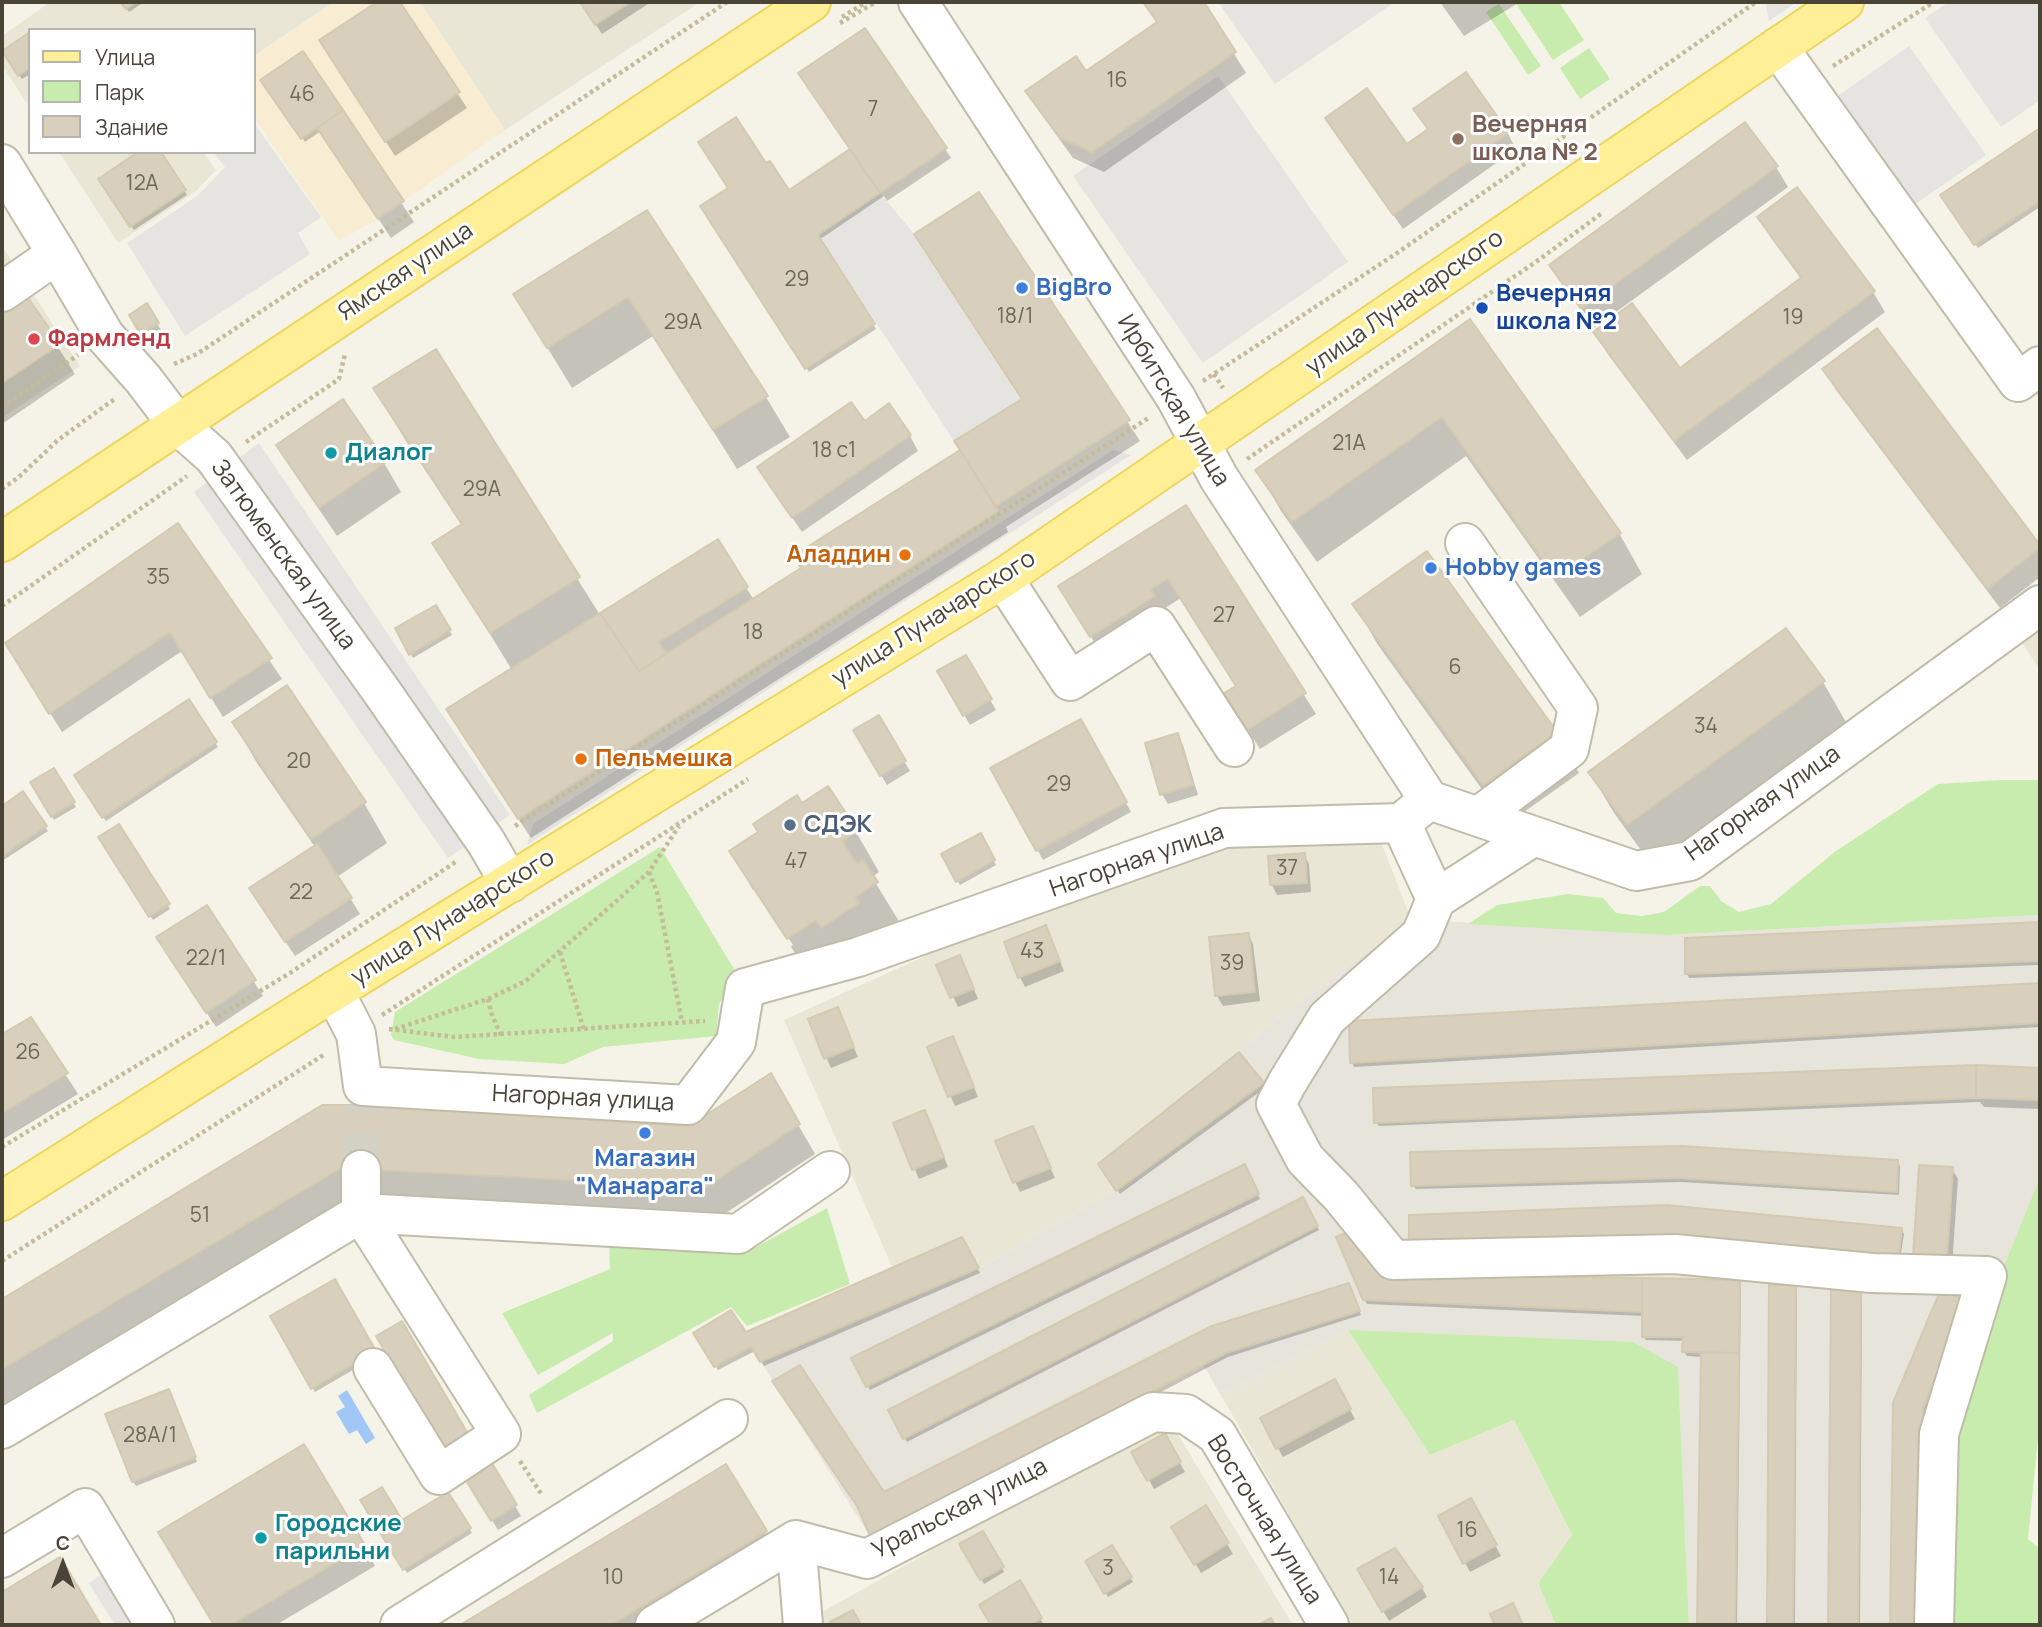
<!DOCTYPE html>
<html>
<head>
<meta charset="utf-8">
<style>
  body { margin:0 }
  #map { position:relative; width:2042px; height:1627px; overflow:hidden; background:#f5f3e8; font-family:Manrope,sans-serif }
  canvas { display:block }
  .frame { position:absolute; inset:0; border:4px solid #494436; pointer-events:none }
  .legend { position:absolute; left:28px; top:28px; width:228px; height:126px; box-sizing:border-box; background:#fff; border:2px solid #b6b4af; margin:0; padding:9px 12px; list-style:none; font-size:21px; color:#494436 }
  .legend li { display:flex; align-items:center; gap:14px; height:35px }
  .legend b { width:35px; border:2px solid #b6b4af }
  .north { position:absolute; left:28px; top:1529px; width:70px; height:70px; -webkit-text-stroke:5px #fff; paint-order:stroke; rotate:0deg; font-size:19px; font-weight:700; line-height:28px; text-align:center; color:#494436 }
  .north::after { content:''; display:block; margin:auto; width:24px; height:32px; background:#494436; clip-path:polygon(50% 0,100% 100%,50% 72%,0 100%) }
</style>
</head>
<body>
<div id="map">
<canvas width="2042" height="1627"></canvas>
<div class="frame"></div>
<ul class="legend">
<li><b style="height:9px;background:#ffef97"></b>Улица</li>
<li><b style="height:19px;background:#c8ecad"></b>Парк</li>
<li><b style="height:19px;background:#d8d0bc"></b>Здание</li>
</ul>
<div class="north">С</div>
</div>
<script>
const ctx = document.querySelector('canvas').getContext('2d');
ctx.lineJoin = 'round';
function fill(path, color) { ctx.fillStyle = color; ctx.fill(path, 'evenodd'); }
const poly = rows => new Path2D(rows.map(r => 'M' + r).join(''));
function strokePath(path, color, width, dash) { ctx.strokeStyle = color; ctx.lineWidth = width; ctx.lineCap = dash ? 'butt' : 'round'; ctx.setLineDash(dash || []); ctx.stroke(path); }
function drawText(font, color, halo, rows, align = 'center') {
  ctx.font = font + ' Manrope,sans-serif'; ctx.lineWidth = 6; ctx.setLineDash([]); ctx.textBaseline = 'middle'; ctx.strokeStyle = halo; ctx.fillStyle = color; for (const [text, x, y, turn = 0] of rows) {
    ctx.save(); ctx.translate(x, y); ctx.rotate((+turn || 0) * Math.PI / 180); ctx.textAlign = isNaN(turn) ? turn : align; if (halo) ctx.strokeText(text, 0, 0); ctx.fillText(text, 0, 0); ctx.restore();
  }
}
fill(poly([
  [50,2,334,2,254,56,254,30,30,30,30,108,2,65,2,36],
  [420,2,700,2,505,130],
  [59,152,203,152,216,170,195,192,118,243],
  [2,246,80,366,2,418],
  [2040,623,2040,670,2019,638],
  [1378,834,1411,919,1295,1005,1098,1164,1116,1191,979,1268,893,1269,784,1020,978,932,1219,846],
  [1348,1330,1430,1455,1514,1420,1572,1535,1538,1583,1556,1625,1352,1625,1221,1395],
  [1168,1418,1293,1625,818,1625,815,1616]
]), '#e9e6d5');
fill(poly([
  [334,2,420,2,505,130,378,219,339,241,254,118,254,56]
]), '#f8edd2');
fill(poly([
  [2040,915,2040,1177,1997,1283,1947,1625,1689,1625,1678,1367,1348,1330,1221,1395,1203,1365,871,1538,752,1348,714,1367,693,1333,731,1310,746,1332,893,1269,979,1268,1116,1191,1098,1164,1295,1005,1411,919,1666,935]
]), '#e7e4dc');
fill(poly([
  [1515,2,1559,2,1584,40,1553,60],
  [1499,4,1541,66,1528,75,1486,12],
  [1589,48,1610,79,1580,99,1560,68],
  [2001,780,2040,780,2040,915,1666,935,1468,924,1497,905,1569,894,1603,898,1616,913,1642,916,1664,912,1700,886,1710,886,1721,901,1739,912,1771,904,1836,851,1938,784],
  [660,847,737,974,719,1004,716,1036,603,1047,564,1064,479,1059,394,1040,391,1035,395,1012],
  [2040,1177,2040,1433,2038,1438,2028,1539,2040,1549,2040,1625,1947,1625,1952,1436,1997,1283],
  [827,1208,850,1284,747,1326,731,1307,537,1413,529,1395,613,1341,613,1333,538,1375,502,1313,610,1269,609,1244,749,1251],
  [1348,1330,1633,1342,1678,1367,1689,1625,1556,1625,1538,1583,1572,1535,1514,1420,1430,1455]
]), '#c8ecad');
fill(poly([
  [1218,2,1395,2,1275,84],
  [1765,2,1797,2,1769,21],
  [1949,2,2040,2,2040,100,2001,127,1925,18],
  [1909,46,1986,155,1881,228,1805,119],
  [1218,76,1348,262,1203,363,1073,176],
  [254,123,321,217,298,233,310,254,185,336,127,243,197,196,225,167,213,152,254,152],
  [880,193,914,234,1022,399,954,441,818,235],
  [259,443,510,815,448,858,194,492],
  [1113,450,1131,455,527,845,533,824],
  [107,1571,140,1625,115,1625,89,1583]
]), '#e6e4e0');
fill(poly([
  [347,1390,375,1438,366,1444,357,1430,349,1434,336,1412,345,1407,338,1396]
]), '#a0c7f6');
fill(poly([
  [121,2,144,2,129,12],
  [380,2,398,2,467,108,395,156,321,41],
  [581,2,651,2,602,34],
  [1145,2,1202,2,1246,73,1104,172,1073,158,1039,111,1027,91,1086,74,1158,23],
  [1440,2,1520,2,1464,36],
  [30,34,30,74,22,79,6,56],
  [302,53,414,222,391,238,321,131,305,142,263,80],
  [1416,110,1508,134,1516,149,1403,229,1327,118,1407,147,1429,131],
  [2040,130,2040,207,1978,248,1943,195],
  [945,149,951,158,887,201,884,196,819,240,876,329,809,372,702,207,766,166,788,192,852,150],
  [159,152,187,195,134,230,100,179],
  [1776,167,1788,187,1594,328,1563,285,1551,265],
  [979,194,1140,441,1006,527,1008,532,531,838,460,730,512,670,434,543,462,526,404,438,376,388,435,352,600,615,717,541,754,600,802,569,962,451,1023,400],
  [647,212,766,397,790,437,737,469,653,336,572,388,539,334],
  [1759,218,1873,292,1885,312,1687,460,1607,353,1595,333,1680,371,1802,280,1771,238],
  [26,297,75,374,2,424,2,313],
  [146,306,166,338,150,348,131,316],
  [1470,321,1619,533,1642,574,1580,617,1466,456,1317,562,1281,511,1258,471],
  [1877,331,2040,548,2040,577,2000,608,1836,390,1825,370],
  [864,424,910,436,918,451,802,532,768,482],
  [278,445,384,463,401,492,337,536,295,474],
  [1185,507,1316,714,1260,749,1238,714,1237,687,1181,598,1162,610,1103,656,1072,606],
  [178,525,282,679,223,717,182,651,62,732,19,664],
  [1355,605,1556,733,1579,773,1507,824,1378,645],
  [436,607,452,635,413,658,397,629],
  [965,657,996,710,970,725,940,672],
  [1823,682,1846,722,1651,864,1614,813,1590,773],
  [188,701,218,747,106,821,76,775],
  [878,717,910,771,887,785,855,731],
  [1080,721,1131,812,1043,860,993,769],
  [234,723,364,803,387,843,337,877,360,914,295,956,260,903,315,847,257,763],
  [1177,735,1183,745,1198,795,1168,804,1162,794,1147,744],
  [54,770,76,807,54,820,32,783],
  [23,794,48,831,2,861,2,808],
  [802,806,856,832,879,872,872,877,900,923,812,978,791,947,793,945,756,890,753,890,731,852],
  [118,826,170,909,153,920,101,837],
  [980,835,996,865,960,885,943,855],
  [1304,855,1309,864,1311,892,1277,895,1272,885],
  [206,907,263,996,216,1027,167,953],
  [2040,923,2040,965,1689,978,1687,974,1687,939],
  [1248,934,1253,944,1260,1001,1223,1006,1217,996,1211,939],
  [1050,937,1064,971,1025,987,1020,977],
  [939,966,965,967,978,999,958,1007],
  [2040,985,2040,1027,1354,1067,1352,1062,1351,1023],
  [837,1009,858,1057,831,1068,810,1020],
  [30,1019,78,1094,2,1140,2,1036],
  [929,1048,958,1048,978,1097,955,1106],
  [1239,1054,1265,1088,1120,1194,1100,1165],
  [1976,1067,2040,1070,2040,1109,1984,1107,1980,1102,1379,1126,1376,1122],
  [770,1076,815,1154,723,1215,358,1197,2,1408,2,1301,322,1107,689,1128],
  [930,1122,948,1167,919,1179,895,1124],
  [1032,1128,1055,1178,1020,1192,997,1142],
  [1897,1161,1900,1166,1899,1195,1681,1182,1416,1189,1413,1185],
  [1952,1169,1958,1179,1952,1267,1921,1265],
  [1247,1171,1260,1199,870,1390,854,1359],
  [1303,1200,1319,1230,907,1442,890,1411],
  [1411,1217,1901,1229,1904,1234,1899,1266],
  [961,1239,980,1273,764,1366,755,1351,718,1370,695,1333,745,1334],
  [1382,1277,1739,1282,1741,1286,1737,1625,1699,1625,1703,1357,1687,1356,1684,1352,1684,1341,1646,1340,1643,1336,1644,1316,1367,1304,1364,1299],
  [1771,1287,1795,1287,1797,1291,1795,1625,1768,1625],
  [1350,1289,1361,1315,1228,1357,875,1541,884,1495],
  [1833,1292,1860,1292,1862,1296,1860,1625,1830,1625],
  [1971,1308,1924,1413,1923,1625,1892,1625,1894,1403,1920,1416],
  [272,1317,377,1356,315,1392],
  [1334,1381,1355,1419,1283,1457,1262,1419],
  [171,1396,197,1462,136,1486,133,1481],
  [1164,1435,1185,1472,1154,1489,1134,1452],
  [304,1446,375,1566,276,1625,216,1625,172,1552],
  [488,1461,521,1516,498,1530,465,1475],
  [725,1466,777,1552,656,1625,463,1625],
  [448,1494,472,1533,407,1573,362,1501,402,1523],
  [1471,1500,1501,1556,1470,1572,1440,1517],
  [1206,1508,1233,1554,1201,1573,1174,1527],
  [983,1533,1004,1572,984,1584,962,1545],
  [1111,1547,1133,1582,1108,1597,1087,1562],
  [59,1560,99,1625,2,1625,2,1594],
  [1359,1570,1422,1588,1427,1597,1389,1621],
  [1020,1583,1044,1625,993,1625,981,1605]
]), '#0003');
const building = poly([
  [120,2,136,2,126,9,120,2],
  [377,2,400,2,460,92,385,142,319,40,377,2],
  [580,2,631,2,595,25,580,2],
  [1143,2,1204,2,1236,52,1092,152,1060,138,1025,91,1076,56,1086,71,1157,22,1143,2],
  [865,28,947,148,880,193,798,73,865,28],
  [30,32,30,68,18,76,2,51,30,32],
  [303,51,343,110,301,139,260,80,303,51],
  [1466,72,1509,133,1393,215,1325,118,1367,88,1407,144,1428,129,1413,109,1466,72],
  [343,110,404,201,378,219,317,128,343,110],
  [736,117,766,163,770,161,789,190,850,149,880,193,818,235,875,324,805,369,700,206,728,188,698,142,736,117],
  [1745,122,1778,166,1581,309,1549,265,1745,122],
  [2040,128,2040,201,1974,245,1940,195,2040,128],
  [138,152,161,152,186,190,130,227,98,179,138,152],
  [1797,187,1875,291,1674,441,1593,332,1632,303,1680,368,1802,277,1757,217,1797,187],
  [979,192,1130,420,996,506,954,441,1022,399,914,234,979,192],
  [647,210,768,396,713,430,628,297,547,348,513,294,647,210],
  [26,295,60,344,2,383,2,311,26,295],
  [147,303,159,323,140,334,129,315,147,303],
  [1470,319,1621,533,1555,578,1442,417,1292,522,1255,470,1470,319],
  [1877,328,2040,545,2040,548,1987,589,1822,369,1877,328],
  [436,349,580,577,490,633,432,543,462,524,373,388,436,349],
  [343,399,386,462,319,508,276,445,343,399],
  [851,402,865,421,889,403,911,435,792,518,757,467,851,402],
  [960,450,998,511,518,819,446,709,600,613,639,671,801,568,793,556,960,450],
  [1186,505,1306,693,1247,730,1224,693,1236,686,1168,579,1151,589,1155,596,1090,637,1058,586,1186,505],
  [178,523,272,658,210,698,170,632,49,714,5,643,178,523],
  [718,539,748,587,659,642,666,654,639,671,600,613,718,539],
  [1427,551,1557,732,1483,785,1352,604,1427,551],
  [436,605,451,630,409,655,395,628,436,605],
  [1786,628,1825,681,1627,825,1588,772,1786,628],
  [966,655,992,699,963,716,937,671,966,655],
  [287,685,366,802,311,839,232,722,287,685],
  [189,699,217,742,102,818,74,775,189,699],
  [879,715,906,761,880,776,853,730,879,715],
  [1081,719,1127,802,1036,851,990,768,1081,719],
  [1178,733,1193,785,1160,795,1145,743,1178,733],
  [54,768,75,802,51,817,30,782,54,768],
  [828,786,858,831,842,841,857,864,863,860,878,882,856,897,859,903,821,928,816,920,787,939,729,851,758,832,753,824,797,795,802,803,828,786],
  [23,791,47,826,2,856,2,806,23,791],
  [119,824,170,904,149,917,98,837,119,824],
  [981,833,995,860,956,882,941,854,981,833],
  [317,844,352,898,285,942,249,888,317,844],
  [1305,853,1307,883,1270,885,1268,856,1305,853],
  [207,905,256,980,206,1013,156,937,207,905],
  [2040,922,2040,961,1685,974,1685,938,2040,922],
  [1046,925,1060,961,1018,978,1004,942,1046,925],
  [1249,933,1255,992,1215,996,1209,937,1249,933],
  [960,955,974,989,950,998,936,965,960,955],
  [2040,983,2040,1023,1350,1063,1349,1021,2040,983],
  [838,1007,854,1047,824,1059,808,1019,838,1007],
  [31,1017,68,1073,2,1113,2,1034,31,1017],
  [953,1036,974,1087,948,1097,927,1047,953,1036],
  [1239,1052,1264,1083,1116,1191,1098,1164,1239,1052],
  [1976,1065,1976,1098,1374,1123,1373,1088,1976,1065],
  [1976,1065,2040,1068,2040,1100,1976,1098,1976,1065],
  [771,1073,800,1124,706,1187,341,1168,2,1369,2,1299,322,1105,362,1105,689,1126,771,1073],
  [925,1110,944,1157,912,1170,893,1123,925,1110],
  [1033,1126,1051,1168,1013,1183,995,1141,1033,1126],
  [1681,1146,1898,1160,1897,1192,1677,1178,1411,1186,1410,1152,1681,1146],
  [1245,1164,1259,1194,866,1387,851,1358,1245,1164],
  [1919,1165,1953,1167,1947,1258,1913,1256,1919,1165],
  [1303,1197,1318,1226,903,1439,888,1410,1303,1197],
  [1666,1205,1902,1228,1898,1262,1409,1249,1409,1215,1666,1205],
  [1360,1227,1383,1275,1642,1278,1642,1312,1363,1300,1336,1237,1360,1227],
  [962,1237,979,1268,760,1362,751,1347,714,1367,693,1333,731,1310,746,1332,962,1237],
  [1642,1278,1740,1280,1739,1353,1682,1352,1683,1337,1642,1337,1642,1278],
  [335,1279,376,1351,311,1389,270,1316,335,1279],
  [1349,1283,1360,1311,1226,1353,871,1538,857,1506,772,1381,800,1365,884,1492,1212,1326,1349,1283],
  [1769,1285,1796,1285,1793,1625,1767,1625,1769,1285],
  [1941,1289,1971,1304,1923,1408,1922,1625,1890,1625,1893,1403,1941,1289],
  [1831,1290,1861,1290,1858,1625,1828,1625,1831,1290],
  [402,1321,474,1444,448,1459,376,1336,402,1321],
  [1701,1353,1739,1353,1735,1625,1697,1625,1701,1353],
  [1335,1379,1351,1409,1276,1449,1260,1418,1335,1379],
  [169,1389,196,1457,132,1482,105,1414,169,1389],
  [1165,1433,1181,1462,1147,1481,1131,1452,1165,1433],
  [304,1444,365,1545,231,1625,214,1625,158,1532,304,1444],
  [489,1458,517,1505,491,1521,462,1474,489,1458],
  [726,1464,767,1531,611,1625,460,1625,726,1464],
  [382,1487,402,1520,448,1492,471,1528,403,1570,360,1500,382,1487],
  [1471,1498,1497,1545,1463,1564,1438,1516,1471,1498],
  [1206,1505,1229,1543,1194,1565,1171,1527,1206,1505],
  [983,1531,1004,1567,980,1580,959,1544,983,1531],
  [1112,1545,1132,1577,1104,1594,1085,1561,1112,1545],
  [1395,1548,1423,1587,1382,1612,1357,1569,1395,1548],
  [60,1557,101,1625,2,1625,2,1592,60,1557],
  [1020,1580,1042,1618,1030,1625,991,1625,979,1605,1020,1580],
  [1513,1603,1523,1625,1495,1625,1490,1614,1513,1603],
  [853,1610,861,1625,832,1625,830,1622,853,1610],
  [1271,1618,1275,1625,1258,1625,1271,1618]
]);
fill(building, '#d8d0bc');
strokePath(building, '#d3caaf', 2);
strokePath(poly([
  [361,1170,362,1105]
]), '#d3d0c4', 38, [38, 19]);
const minor = poly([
  [918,2,1176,398,1219,478,1429,800],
  [1778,47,2018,382,2040,366],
  [2,164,57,254,105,336,143,379,178,425,214,457,382,692,486,842,510,883],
  [2,292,57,254],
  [1465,543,1578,708,1569,749,1479,816],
  [1003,578,1070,681,1156,626,1234,747],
  [1401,823,1436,899,1534,836],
  [1436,899,1421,935,1327,1018,1287,1083,1276,1104,1305,1159,1341,1196,1393,1260,1675,1254,1872,1273,1987,1276,1939,1434,1934,1625],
  [334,991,356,1034,363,1086,688,1105,736,1042,745,988,858,957,1224,828,1401,823,1429,800,1636,871,1690,861,2040,605],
  [361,1170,361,1213,501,1434,439,1475,373,1368],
  [2,1429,361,1213,738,1234,830,1171],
  [796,1540,803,1625],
  [2,1558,85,1508,155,1625],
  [400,1625,728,1419],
  [655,1625,796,1540,867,1559,1153,1412,1186,1414,1217,1435,1329,1625]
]);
const major = poly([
  [2,542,811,2],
  [2,1201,334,991,1003,578,1844,2]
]);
strokePath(minor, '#c1bca9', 42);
strokePath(major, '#edd55e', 42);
strokePath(poly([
  [842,17,866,2],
  [840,23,876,2],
  [1833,66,1934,2],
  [174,364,197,354,727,2],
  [1214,374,1223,388],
  [1203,381,1400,251,1756,2],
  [2,407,78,355],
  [246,442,339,379,345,354],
  [1247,459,1540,259,1602,213],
  [2,489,19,477,58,440,116,398],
  [2,606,187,476],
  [515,826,1150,417],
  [649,872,657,892,682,1022],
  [560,952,584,1030],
  [488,999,492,1015,501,1035],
  [382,1015,748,779],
  [389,1029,454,1037,705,1021],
  [395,1029,488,999,526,981,649,872,679,826],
  [2,1147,290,973,457,861],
  [2,1261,325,1054],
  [520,1461,542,1495]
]), '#c4bb99', 4.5, [3.5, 3.5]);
strokePath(minor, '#fff', 38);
strokePath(major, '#ffef97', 38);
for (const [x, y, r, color] of [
  [1458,139,7,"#8d6e63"],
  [1022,288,7,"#3f7fe0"],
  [1482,308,7,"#1a4fb4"],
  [34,339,7,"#e0444e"],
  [331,453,7,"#0f9aa8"],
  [905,555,7,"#e8710a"],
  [1431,568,7,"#3f7fe0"],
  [581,759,7,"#e8710a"],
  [790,825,7,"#5c6f8a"],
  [645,1133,7,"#3f7fe0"],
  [261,1538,7,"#0f9aa8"]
]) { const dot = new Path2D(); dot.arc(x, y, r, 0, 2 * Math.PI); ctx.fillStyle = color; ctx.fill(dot); strokePath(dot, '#fff', 2.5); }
drawText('21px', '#6d6758', null, [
  ["16",1117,81],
  ["46",302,95],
  ["7",873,110],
  ["12А",142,184],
  ["29",797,280],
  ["18/1",1015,317],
  ["19",1793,318],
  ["29А",683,323],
  ["21А",1349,444],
  ["18 c1",834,451],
  ["29А",482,490],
  ["35",158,578],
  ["27",1224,616],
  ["18",753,633],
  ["6",1455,668],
  ["34",1706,727],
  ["20",299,762],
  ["29",1059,785],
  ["47",796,862],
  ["37",1287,869],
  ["22",301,893],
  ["43",1032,952],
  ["22/1",206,959],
  ["39",1232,964],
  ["26",28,1053],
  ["51",200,1216],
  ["28А/1",150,1436],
  ["16",1467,1531],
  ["3",1108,1569],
  ["10",613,1578],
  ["14",1389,1578]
]);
drawText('bold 24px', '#785e54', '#fff', [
  ["Вечерняя",1472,125],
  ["школа № 2",1472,153]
], 'left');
drawText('24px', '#494436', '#fff', [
  ["Ямская улица",406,272,-34],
  ["улица Луначарского",1405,303,-35],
  ["Ирбитская улица",1173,401,59],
  ["Затюменская улица",283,555,54],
  ["улица Луначарского",934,619,-32],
  ["Нагорная улица",1763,804,-35],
  ["Нагорная улица",1137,861,-19],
  ["улица Луначарского",453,918,-32],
  ["Нагорная улица",583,1099,3],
  ["Уральская улица",960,1509,-27],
  ["Восточная улица",1264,1520,58]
]);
drawText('bold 24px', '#366cbe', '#fff', [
  ["BigBro",1036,288],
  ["Hobby games",1445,568],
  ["Магазин",645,1159,"center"],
  ["\"Манарага\"",645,1187,"center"]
], 'left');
drawText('bold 24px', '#164399', '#fff', [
  ["Вечерняя",1496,294],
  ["школа №2",1496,322]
], 'left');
drawText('bold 24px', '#be3a42', '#fff', [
  ["Фармленд",48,339]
], 'left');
drawText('bold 24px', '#0d838f', '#fff', [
  ["Диалог",345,453],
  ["Городские",275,1524],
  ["парильни",275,1552]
], 'left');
drawText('bold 24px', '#c56008', '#fff', [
  ["Аладдин",891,555],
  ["Пельмешка",595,759,"left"]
], 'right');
drawText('bold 24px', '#4e5e75', '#fff', [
  ["СДЭК",804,825]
], 'left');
</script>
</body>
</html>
